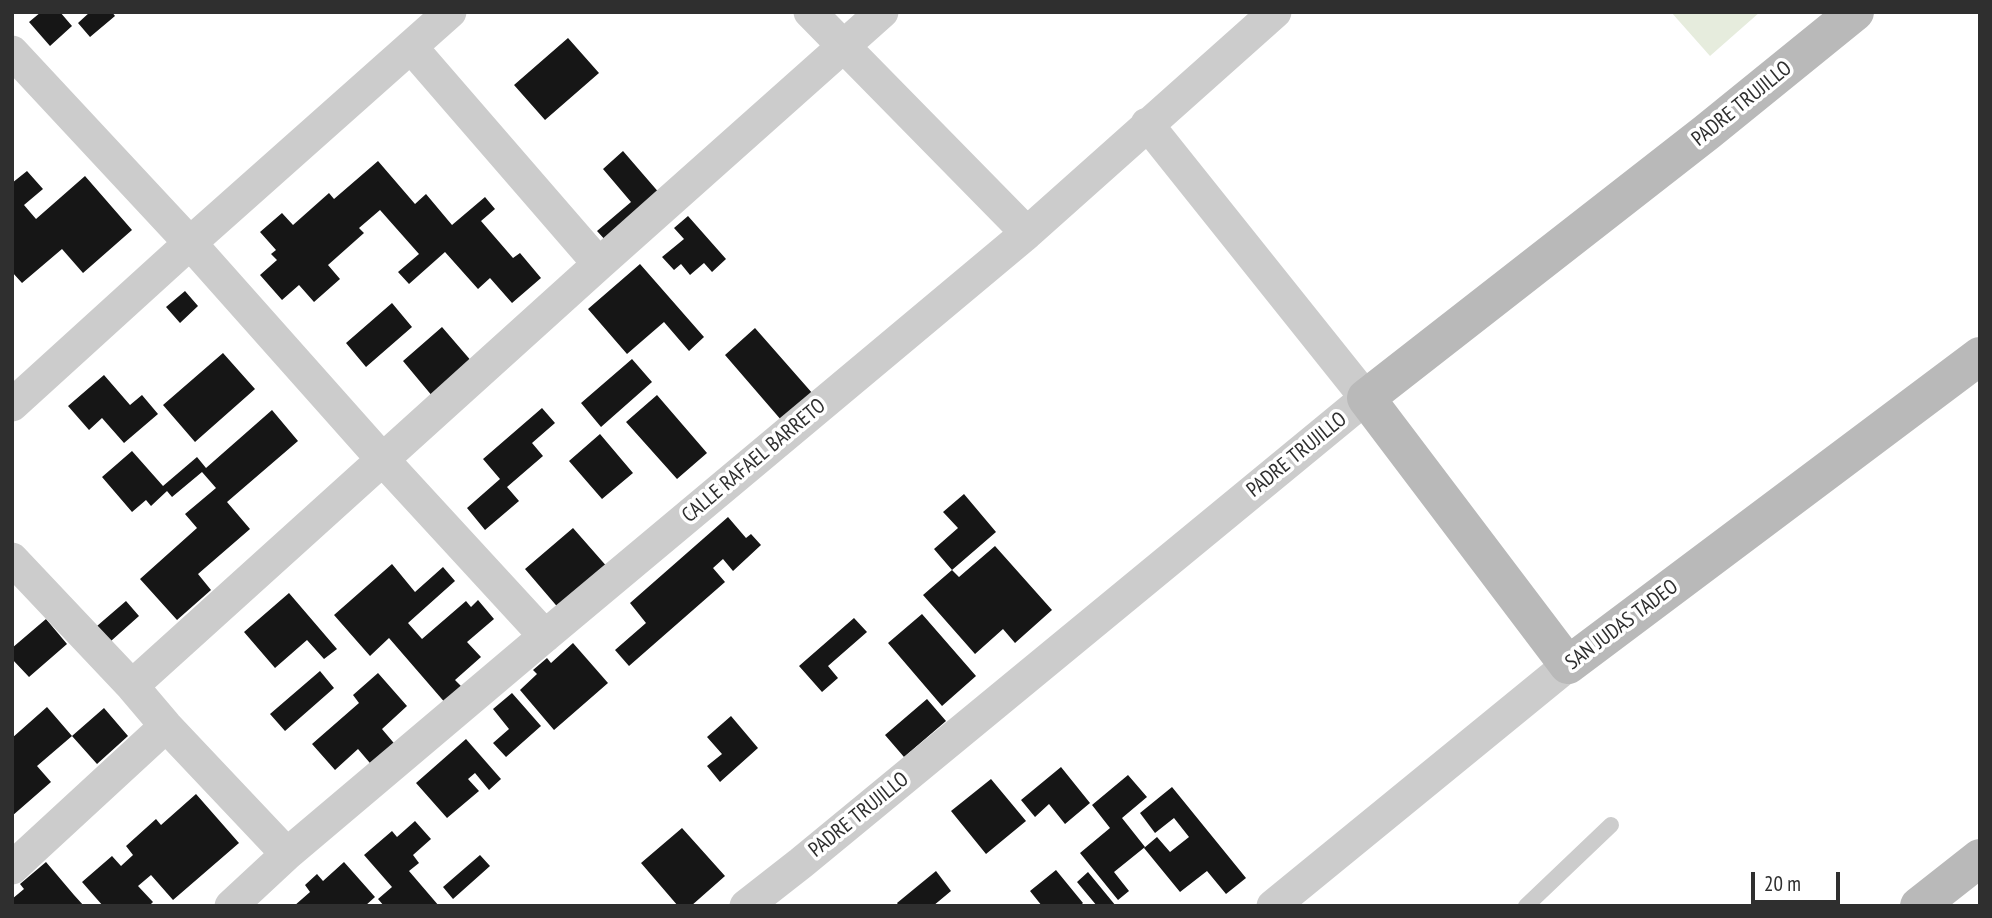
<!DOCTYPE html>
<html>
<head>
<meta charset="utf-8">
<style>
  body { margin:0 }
  #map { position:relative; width:1992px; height:918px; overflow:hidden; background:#fff; font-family:"PT Sans Narrow",sans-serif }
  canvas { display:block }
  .frame { position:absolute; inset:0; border:14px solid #2f2f2f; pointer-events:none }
  .scale { position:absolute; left:1751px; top:872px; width:89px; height:32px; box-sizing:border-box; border:4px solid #2f2f2f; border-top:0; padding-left:9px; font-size:21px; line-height:24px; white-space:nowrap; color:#2f2f2f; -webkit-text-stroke:5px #fff; paint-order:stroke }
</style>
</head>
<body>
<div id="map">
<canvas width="1992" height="918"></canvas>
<div class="frame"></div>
<div class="scale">20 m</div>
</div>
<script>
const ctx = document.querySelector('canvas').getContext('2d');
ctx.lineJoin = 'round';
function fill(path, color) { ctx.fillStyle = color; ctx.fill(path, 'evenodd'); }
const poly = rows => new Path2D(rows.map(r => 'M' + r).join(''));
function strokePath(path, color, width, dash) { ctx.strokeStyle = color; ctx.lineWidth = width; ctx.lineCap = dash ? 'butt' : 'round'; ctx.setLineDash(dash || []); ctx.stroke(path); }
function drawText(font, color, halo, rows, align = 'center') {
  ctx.font = font + ' "PT Sans Narrow",sans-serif'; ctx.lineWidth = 7; ctx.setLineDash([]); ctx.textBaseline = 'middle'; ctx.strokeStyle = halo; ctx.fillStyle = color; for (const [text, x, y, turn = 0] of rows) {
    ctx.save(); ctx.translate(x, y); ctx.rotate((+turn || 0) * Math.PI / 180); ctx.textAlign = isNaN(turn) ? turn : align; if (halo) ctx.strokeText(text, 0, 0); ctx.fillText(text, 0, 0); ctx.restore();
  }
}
fill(poly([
  [1671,12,1760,12,1710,56]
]), '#e6ecdd');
fill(poly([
  [41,12,60,12,72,26,50,46,29,22],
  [90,12,112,12,115,16,90,37,78,23],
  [568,38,599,73,545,120,514,85],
  [623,151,661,195,607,242,597,231,631,202,603,169],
  [378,161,415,204,426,194,452,225,485,197,495,209,481,221,513,258,520,253,541,278,512,303,490,278,478,289,445,252,409,284,398,272,419,254,380,210,359,228,364,233,328,265,340,279,314,302,299,285,282,300,260,275,277,260,271,254,276,250,260,232,282,213,293,225,329,193,334,199],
  [27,171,43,189,24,205,36,219,85,176,132,230,83,273,62,249,22,283,12,272,12,183],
  [688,216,726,259,712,272,704,263,690,275,681,264,674,270,662,257,684,239,674,228],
  [640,264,704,337,689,351,664,322,627,354,588,309],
  [185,291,198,306,180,323,166,307],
  [392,303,412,327,366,367,346,343],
  [442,327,473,363,433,397,403,361],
  [755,328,813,394,782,421,725,355],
  [223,353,255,389,195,442,163,405],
  [632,359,652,382,601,427,581,403],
  [104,375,130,405,142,395,158,414,124,443,102,418,89,430,68,406],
  [657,395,707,453,677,479,626,422],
  [542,408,555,423,532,443,543,456,507,487,519,501,485,530,467,508,500,479,483,459],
  [272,410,298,441,227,502,250,529,198,574,211,590,177,620,140,579,197,528,185,514,216,488,202,472,172,497,167,491,151,506,146,500,132,512,102,477,132,451,163,486,197,457,206,468],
  [600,434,633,473,602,499,569,461],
  [964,494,996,532,952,570,934,549,958,528,943,512],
  [728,517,746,538,751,534,761,545,733,571,723,559,713,568,725,582,629,666,615,650,646,623,630,603],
  [573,528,609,569,561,611,525,569],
  [995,546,1052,610,1015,643,1003,629,975,654,923,595,952,570,959,577],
  [392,564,415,592,443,567,455,581,408,623,422,639,466,601,471,607,478,600,494,619,467,642,481,657,455,680,465,690,447,705,389,638,370,656,334,615],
  [289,593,337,649,324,659,307,640,275,668,244,632],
  [126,601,139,616,111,641,97,626],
  [922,614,976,676,942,706,888,643],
  [854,618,867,632,828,666,838,678,822,692,799,666],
  [46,619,67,644,29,677,12,659,12,648],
  [573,643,608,683,554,730,520,690,537,674,533,670,547,658,551,663],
  [320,671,334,688,285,731,270,714],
  [378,673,407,706,382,729,398,748,375,769,358,749,335,770,312,744,359,703,353,695],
  [512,693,541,726,506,757,493,743,509,729,493,709],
  [927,699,946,721,904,757,885,735],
  [47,707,72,736,37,766,51,782,12,816,12,738],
  [104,708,128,736,97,764,72,736],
  [731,716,758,748,720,782,707,766,722,754,707,737],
  [466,739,501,779,489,790,475,773,468,779,479,791,447,818,416,783],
  [1061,767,1090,803,1065,824,1049,804,1035,817,1021,800],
  [1128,775,1147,797,1122,818,1145,847,1114,872,1129,891,1118,900,1080,853,1110,828,1092,805],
  [991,779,1026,821,986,854,951,811],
  [1172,787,1246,878,1226,894,1207,871,1180,892,1144,848,1157,837,1170,852,1189,837,1174,818,1155,833,1140,813],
  [196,794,239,843,173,900,151,875,138,886,153,902,149,906,103,906,82,882,112,856,121,866,133,855,126,846,156,819,161,825],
  [415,821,431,839,413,855,419,863,409,871,439,906,384,906,378,899,392,887,364,855,392,831,397,837],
  [682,828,725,876,691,906,678,906,641,863],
  [480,855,490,866,453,899,443,887],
  [46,862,74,895,84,906,13,906,12,899,24,889,20,884],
  [344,862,375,897,365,906,294,906,310,892,305,885,317,874,323,881],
  [1056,870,1083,903,1080,906,1042,906,1030,891],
  [936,871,951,891,933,906,899,906,897,903],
  [1088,872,1111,900,1116,906,1097,906,1077,882]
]), '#161616');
strokePath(poly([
  [1526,906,1611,825]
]), '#ccc', 16);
strokePath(poly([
  [810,12,1027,233],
  [411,47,599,264],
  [12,52,190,243,383,460,545,636],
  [12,405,199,235,450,12],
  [12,559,132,686,166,726,287,854],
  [132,686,599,264,882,12],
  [12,868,166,726],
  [231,906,287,854,545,636,1027,233,1275,12],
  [746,906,801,863,1366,398,1147,124],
  [1273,906,1568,665]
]), '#ccc', 33);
strokePath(poly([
  [1855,12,1707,132,1366,398,1568,665,1980,356],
  [1919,906,1980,858]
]), '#b9b9b9', 38);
drawText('21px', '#2f2f2f', '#fff', [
  ["PADRE TRUJILLO",1742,104,-39],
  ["PADRE TRUJILLO",1297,455,-39],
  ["CALLE RAFAEL BARRETO",754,461,-40],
  ["SAN JUDAS TADEO",1622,625,-37],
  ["PADRE TRUJILLO",859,815,-39]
]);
</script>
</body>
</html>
